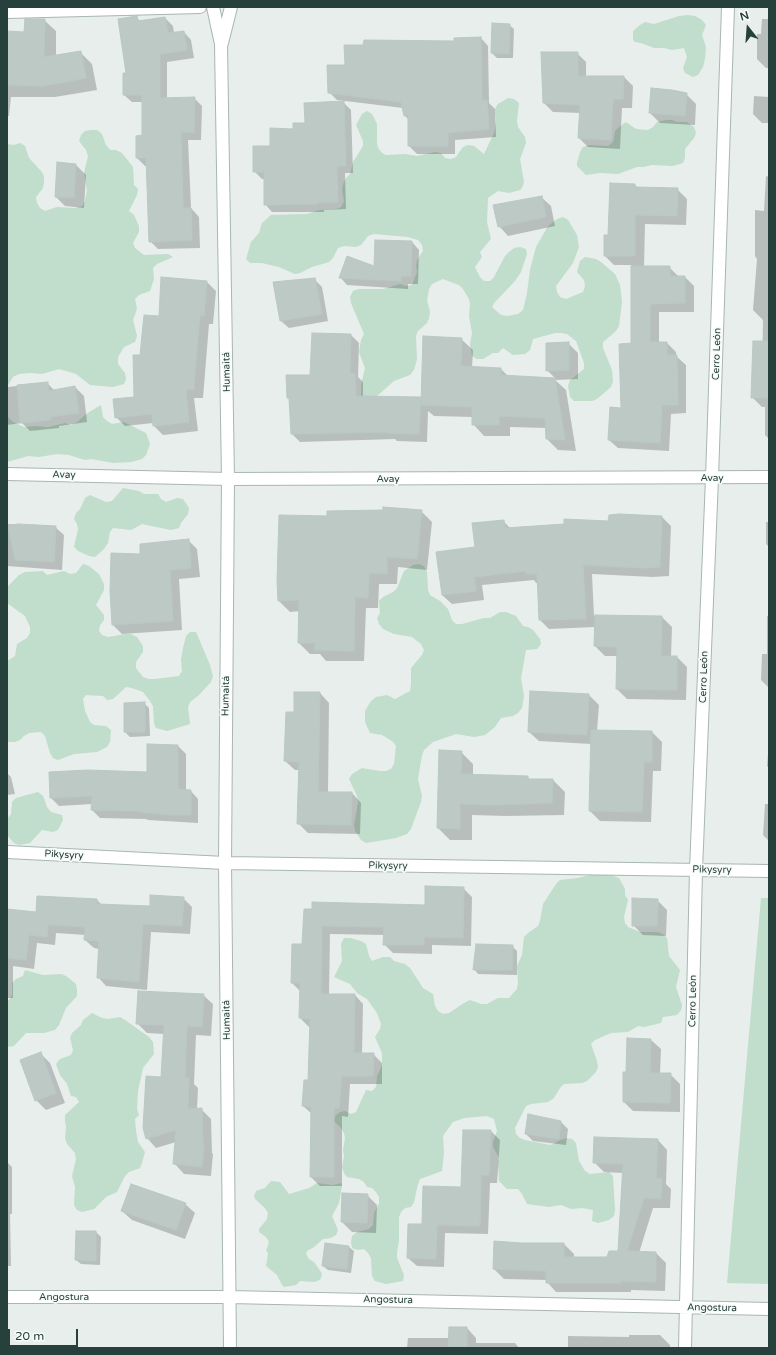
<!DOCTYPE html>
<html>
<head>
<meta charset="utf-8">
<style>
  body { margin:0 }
  #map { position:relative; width:776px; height:1355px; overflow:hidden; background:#e7eeeb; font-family:"Varela Round",sans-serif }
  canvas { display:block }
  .frame { position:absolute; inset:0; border:8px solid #26403b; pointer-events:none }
  .north { position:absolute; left:728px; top:8px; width:40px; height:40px; -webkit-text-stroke:3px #f7fbf9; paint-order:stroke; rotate:343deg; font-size:11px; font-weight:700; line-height:16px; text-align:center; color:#26403b }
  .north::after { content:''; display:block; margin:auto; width:14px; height:18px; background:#26403b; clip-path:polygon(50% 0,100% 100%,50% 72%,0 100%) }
  .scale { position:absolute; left:8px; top:1329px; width:70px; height:18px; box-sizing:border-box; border:2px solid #26403b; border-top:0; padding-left:5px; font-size:12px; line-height:14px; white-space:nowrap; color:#26403b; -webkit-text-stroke:3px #f7fbf9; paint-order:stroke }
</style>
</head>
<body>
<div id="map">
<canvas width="776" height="1355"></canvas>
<div class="frame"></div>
<div class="north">N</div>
<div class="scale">20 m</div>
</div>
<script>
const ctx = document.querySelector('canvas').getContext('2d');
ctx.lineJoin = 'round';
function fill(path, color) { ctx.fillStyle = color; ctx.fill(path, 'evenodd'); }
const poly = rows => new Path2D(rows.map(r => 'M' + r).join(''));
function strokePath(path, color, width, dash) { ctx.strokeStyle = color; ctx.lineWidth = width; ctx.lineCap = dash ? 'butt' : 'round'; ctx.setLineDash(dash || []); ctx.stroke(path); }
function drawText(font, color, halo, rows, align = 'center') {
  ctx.font = font + ' "Varela Round",sans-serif'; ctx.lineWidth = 3.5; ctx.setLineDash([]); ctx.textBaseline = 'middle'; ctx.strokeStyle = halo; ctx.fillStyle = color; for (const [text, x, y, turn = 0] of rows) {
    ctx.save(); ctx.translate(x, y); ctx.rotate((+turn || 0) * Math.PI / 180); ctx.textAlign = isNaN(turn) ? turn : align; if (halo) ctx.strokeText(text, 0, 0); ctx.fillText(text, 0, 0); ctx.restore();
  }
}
fill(poly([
  [688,15,695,16,702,20,706,25,702,35,706,47,705,59,703,67,698,75,693,77,685,73,683,68,687,57,684,48,672,50,664,48,654,48,641,43,635,42,633,40,633,31,640,25,645,22,654,24,679,16],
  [508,98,514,99,519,103,517,121,518,127,525,137,526,143,520,159,524,182,522,188,520,190,509,193,498,191,488,198,487,222,491,239,480,252,482,257,475,267,480,277,484,281,490,281,494,277,505,256,509,252,514,248,520,247,526,249,527,254,521,272,515,281,495,302,492,307,501,315,507,316,518,314,523,310,527,293,530,270,536,247,548,226,557,219,563,217,568,220,577,235,579,247,573,263,556,286,557,292,560,297,566,299,583,292,585,286,584,280,577,272,580,261,585,257,596,259,601,262,615,274,620,285,622,302,619,326,616,331,603,342,603,348,612,370,613,381,611,387,597,399,592,401,574,401,570,397,568,386,570,380,584,369,584,363,576,341,567,334,561,333,555,333,533,339,530,350,525,354,513,355,503,348,498,353,493,353,483,359,477,359,472,356,470,345,472,333,469,316,470,304,469,299,463,289,459,285,443,279,432,284,429,289,427,300,430,312,429,318,427,323,418,331,416,336,417,359,414,370,410,375,394,381,377,396,372,399,361,397,361,385,365,368,359,352,361,340,364,334,351,303,350,297,353,291,359,289,383,289,400,284,406,286,412,285,417,272,416,266,417,260,423,251,422,245,418,240,408,237,374,234,368,236,361,245,356,247,344,246,338,248,333,258,329,262,312,267,300,273,295,274,279,267,262,263,250,263,246,259,251,242,259,233,262,223,271,215,307,214,319,210,336,209,341,207,344,201,342,190,343,184,346,178,350,174,353,162,363,146,363,141,356,125,362,114,367,111,372,114,377,124,377,142,378,148,382,153,386,155,405,154,417,156,435,152,441,153,445,158,451,159,456,157,463,147,468,145,474,146,484,154,494,133,496,121,495,109,498,104],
  [666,120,672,120,677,122,687,122,694,127,696,133,694,138,685,149,685,158,683,163,680,164,672,166,652,165,643,167,637,167,618,174,600,173,586,175,577,166,577,163,580,152,583,147,589,145,608,146,613,142,615,131,619,127,626,122,636,129,648,130,653,127,657,122],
  [91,130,97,130,102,134,106,145,110,150,116,150,122,153,133,167,134,185,138,189,137,195,129,211,134,215,139,226,139,232,133,243,135,248,144,255,168,254,173,257,157,264,153,268,154,279,150,291,139,295,135,299,137,309,133,320,137,336,135,342,124,347,118,357,118,364,125,373,126,379,124,384,113,387,90,385,76,374,59,369,42,374,30,373,19,374,13,377,7,387,7,144,14,145,20,143,25,146,29,158,41,171,44,176,44,182,43,188,36,197,37,203,40,208,45,211,57,207,75,208,82,206,85,201,87,190,84,173,88,156,86,150,79,141,81,135,85,131],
  [101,405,103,417,107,421,112,424,124,422,146,433,150,444,146,455,142,459,131,462,113,463,91,459,85,460,69,455,57,454,39,457,28,456,7,462,7,416,13,422,24,427,36,426,48,427,65,423,71,425,77,422,86,414],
  [123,488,139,491,144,494,158,494,161,499,166,502,177,498,183,499,189,508,188,514,181,523,179,528,171,530,142,524,131,530,113,528,110,532,108,543,104,549,95,557,89,556,78,551,74,547,78,529,77,524,74,519,76,513,80,509,85,498,90,495,106,502,112,501],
  [83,564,89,566,99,574,104,584,104,590,96,605,104,615,104,620,100,625,99,631,102,635,108,637,125,634,131,634,137,637,143,646,143,652,136,662,136,668,143,677,149,679,155,679,179,676,182,671,181,660,183,648,186,636,190,632,196,632,210,665,213,676,211,682,199,695,190,702,188,707,190,724,167,731,156,728,154,723,153,706,150,701,143,692,132,688,126,687,113,699,107,700,103,696,86,695,83,699,85,711,90,722,94,725,106,726,111,730,110,742,107,747,97,752,74,754,58,760,53,758,50,753,45,736,41,732,29,733,24,736,20,740,15,742,7,742,7,661,15,656,17,644,27,638,30,633,30,627,25,616,7,603,7,587,19,575,25,572,43,571,47,575,64,571,70,574,76,573],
  [419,564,424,566,427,572,428,590,430,595,440,601,448,609,452,620,456,624,462,624,484,618,490,618,500,612,506,612,516,616,523,626,528,627,533,630,540,639,541,644,537,649,526,650,521,678,524,696,522,708,518,713,513,716,501,718,495,727,485,735,474,737,456,734,433,742,424,750,422,755,418,779,422,796,421,802,411,829,407,834,396,838,366,843,361,840,355,831,354,825,358,802,357,796,349,779,352,774,362,768,380,771,386,771,391,769,394,764,396,746,392,741,382,735,370,733,365,722,365,711,371,701,376,697,387,695,395,699,410,691,411,685,411,668,422,655,424,650,421,644,412,637,394,634,383,629,379,624,377,618,380,613,379,601,383,597,393,592,397,588,404,571,413,565],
  [38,792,43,796,47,807,51,812,62,815,63,820,58,830,53,832,42,830,30,843,19,845,14,843,7,835,7,819,11,814,12,802,16,798],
  [602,872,619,878,625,889,625,895,628,900,624,917,625,923,628,927,640,932,658,932,663,934,667,938,669,956,680,970,676,987,682,1005,681,1010,677,1015,663,1017,661,1023,644,1027,638,1026,628,1032,611,1033,595,1040,591,1044,597,1061,598,1067,596,1072,587,1081,582,1083,564,1084,560,1088,554,1098,548,1102,531,1104,526,1106,515,1128,516,1134,520,1138,525,1140,550,1145,555,1143,560,1140,566,1138,572,1139,576,1143,579,1161,585,1171,590,1174,609,1172,613,1176,615,1210,614,1216,609,1220,598,1223,592,1221,593,1210,582,1208,571,1209,561,1205,549,1207,527,1204,522,1194,518,1189,507,1189,499,1181,498,1163,499,1158,493,1147,493,1142,497,1131,494,1119,487,1116,464,1118,453,1122,443,1136,444,1153,442,1171,420,1179,418,1184,414,1202,411,1207,405,1208,401,1212,399,1217,399,1241,397,1252,397,1258,404,1275,403,1281,386,1284,375,1281,372,1276,371,1258,368,1253,364,1249,358,1250,352,1248,351,1242,352,1236,357,1232,369,1229,373,1225,374,1213,379,1203,379,1197,376,1192,372,1188,367,1187,364,1182,359,1179,347,1177,344,1173,342,1167,344,1156,343,1150,345,1138,344,1133,341,1128,334,1121,335,1116,340,1112,345,1111,351,1114,356,1112,366,1090,372,1091,376,1087,377,1076,382,1065,382,1053,375,1037,380,1029,381,1024,377,1013,367,999,357,993,350,984,334,977,342,961,341,944,344,938,350,938,361,941,366,944,369,956,372,961,383,957,390,957,394,961,405,964,410,968,423,988,433,994,435,1006,438,1011,443,1014,449,1013,464,1003,470,1000,481,1004,487,1004,498,998,509,998,517,989,518,983,517,966,522,955,524,937,528,933,538,926,540,921,543,904,556,884,560,880,578,878],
  [761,898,769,898,769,1284,727,1283],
  [25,970,43,975,61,974,66,976,76,984,77,990,77,996,66,1008,59,1025,55,1030,44,1033,26,1033,14,1046,7,1047,7,1001,9,1000,12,995,12,983,16,979,23,976],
  [92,1013,102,1018,108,1019,120,1017,125,1020,149,1037,153,1042,154,1054,143,1068,138,1091,137,1109,139,1115,135,1119,136,1131,138,1142,145,1152,142,1163,140,1168,129,1172,125,1176,117,1192,106,1197,94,1209,82,1212,77,1210,74,1205,75,1187,72,1176,76,1159,75,1153,67,1144,65,1138,66,1127,65,1121,65,1115,79,1102,76,1097,71,1096,67,1084,60,1075,56,1064,60,1059,71,1055,73,1050,70,1038,72,1033,81,1025,83,1020],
  [271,1181,280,1182,289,1194,309,1188,317,1183,333,1185,341,1183,342,1186,339,1203,332,1216,338,1230,336,1235,331,1238,323,1239,314,1247,307,1251,306,1254,309,1259,314,1262,321,1272,322,1275,320,1280,314,1282,300,1281,296,1285,284,1287,282,1285,277,1275,266,1266,268,1254,267,1251,266,1251,269,1242,266,1237,259,1232,259,1229,267,1219,268,1213,265,1208,255,1199,254,1196,256,1191,265,1188]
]), '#c1ddcb');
fill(poly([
  [137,18,141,22,165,18,173,26,174,33,184,32,191,40,194,58,167,62,167,99,194,98,202,106,201,140,188,140,191,208,199,217,200,248,158,249,150,241,147,166,145,166,137,158,143,136,143,102,132,102,124,95],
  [762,19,769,19,769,68,766,68,757,59,757,34,761,34],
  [44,20,56,31,56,56,80,52,92,64,97,90,55,97,11,97,9,116,7,116,7,32,25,33],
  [509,25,514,29,513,58,497,58,492,53],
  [481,38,488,46,489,103,495,109,496,137,455,140,455,154,417,154,409,146,409,120,405,116,403,108,337,100,329,92,346,66,455,42],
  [577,53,586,62,586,77,624,77,633,86,632,108,622,108,620,149,588,147,579,138,581,113,553,112,544,103],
  [686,94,696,104,695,125,660,123,650,113],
  [754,96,769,97,769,123,762,123,753,114],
  [343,102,351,110,353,173,345,173,346,209,324,210,324,212,272,212,265,204,265,179,262,179,254,171,271,147,294,130,306,124],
  [58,164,76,165,86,175,84,208,65,206,56,197],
  [766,176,769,177,769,439,765,435,765,407,762,407,752,397,762,369,763,320,753,310,757,259,755,256,755,210,764,211],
  [635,185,638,188,677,189,687,199,686,225,645,224,644,267,669,267,679,277,685,277,694,286,694,312,659,312,659,343,667,343,676,352,676,356,686,365,686,413,671,414,669,451,618,448,609,440,622,409,632,344,632,265,614,265,605,256,609,236],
  [541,197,551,206,555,226,508,236,499,226],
  [412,242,419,250,418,284,408,284,408,289,347,285,340,277,375,268],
  [314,279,322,287,328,321,289,328,281,321],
  [207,282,216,291,213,324,209,324,203,398,194,398,198,431,163,435,154,426,153,423,125,426,116,417,135,398,141,356,160,317],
  [351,335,359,343,358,377,363,382,363,397,420,398,422,400,461,339,473,350,472,368,501,369,509,377,556,379,547,370,568,343,578,353,578,379,555,380,566,390,576,451,558,450,547,439,547,428,510,427,510,436,484,436,473,424,473,417,434,416,428,411,427,442,397,441,395,439,300,442,292,434,290,400,288,398],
  [47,383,55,391,75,387,84,396,87,422,59,426,59,428,30,431,22,423,7,425,7,387],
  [421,511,432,522,427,570,398,567,397,584,379,584,378,608,366,608,364,661,326,661,320,654,310,654,299,643,300,611,290,612,279,601,328,517],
  [662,517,671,526,669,576,653,577,592,574,594,616,662,617,672,627,671,657,677,657,687,667,686,700,627,699,617,689,618,656,605,656,595,646,595,627,549,629,540,620,539,583,536,583,534,580,482,585,484,600,452,604,442,595,476,548,503,521,511,529,609,522],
  [766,522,769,522,769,547,766,544],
  [7,524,55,527,64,535,62,570,7,566],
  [188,540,197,549,200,577,179,579,182,630,122,634,113,625,142,555],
  [767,616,769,616,769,688,761,680,762,654,767,654],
  [320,693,329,703,328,793,352,793,361,803,360,834,308,833,298,823,299,770,295,770,285,761],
  [589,695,599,705,597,731,652,732,662,742,661,771,653,771,651,822,600,821,590,811,591,744,539,741,529,732],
  [144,703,149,708,150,736,130,737,125,732],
  [769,742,769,768,767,766],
  [178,746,186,754,186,790,190,790,198,799,198,823,148,820,146,819,100,818,92,810,92,804,59,806,51,798,50,773,148,773],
  [461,752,473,764,473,775,527,777,531,780,553,780,565,792,564,815,506,816,472,815,472,840,450,840,438,828],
  [7,773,11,777,15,794,7,795],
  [765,804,769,804,769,841,763,835],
  [463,888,472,897,471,946,432,945,432,954,393,953,384,944,384,935,330,934,329,995,355,995,363,1004,362,1054,373,1054,382,1063,382,1084,350,1084,348,1117,342,1116,342,1186,320,1186,311,1177,312,1114,303,1106,309,1081,311,1027,309,1027,300,1018,300,991,292,983,303,945,304,910,426,906],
  [38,897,97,900,102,905,151,907,183,898,192,907,190,934,151,932,147,990,106,986,98,977,99,949,94,948,85,940,86,935,56,933,55,945,37,943,34,969,13,966,13,998,7,998,7,910,37,913],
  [657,900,667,910,666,936,643,935,633,925],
  [512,946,517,951,517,975,478,974,474,969],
  [203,995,213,1004,211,1036,196,1035,194,1084,198,1088,197,1110,201,1109,211,1119,212,1153,213,1154,211,1176,184,1174,175,1164,176,1142,156,1148,147,1138,162,1078,165,1034,147,1033,137,1023],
  [651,1040,661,1049,660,1074,670,1074,680,1084,680,1112,633,1111,624,1102,627,1073],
  [40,1053,50,1063,65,1103,46,1110,36,1100],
  [561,1122,568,1129,566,1145,533,1141,526,1134],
  [491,1131,500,1140,497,1183,490,1183,488,1234,445,1233,444,1267,417,1266,408,1258,423,1225,462,1188],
  [658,1140,667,1150,666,1184,671,1189,670,1208,653,1208,639,1253,656,1253,666,1263,665,1291,631,1290,631,1292,556,1292,547,1282,547,1280,504,1279,494,1269,564,1244,574,1254,574,1258,608,1258,619,1252,623,1173,604,1172,594,1162],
  [7,1162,12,1167,12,1214,10,1214,11,1266,7,1266],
  [367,1195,377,1205,376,1233,352,1232,342,1222],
  [185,1204,195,1213,185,1239,132,1220,122,1211],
  [96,1232,101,1237,100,1265,81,1264,76,1260],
  [326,1244,349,1247,354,1251,351,1273,328,1270,323,1266],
  [450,1328,467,1328,476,1338,476,1343,515,1343,519,1348,407,1348,408,1338,450,1338],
  [629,1335,660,1335,670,1345,670,1348,568,1348,568,1336,629,1337]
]), '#0003');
const building = poly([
  [137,16,138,21,165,17,168,33,184,31,187,50,160,54,160,98,195,97,194,133,181,132,183,208,191,208,192,240,149,242,146,158,136,158,136,136,142,135,142,95,123,95,123,73,126,73,118,19,137,16],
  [25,19,45,19,44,57,81,51,86,78,43,86,7,85,7,31,24,32,25,19],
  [492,23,510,24,509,54,491,53,492,23],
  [481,37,482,101,487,100,489,129,448,133,448,146,408,146,408,115,404,116,401,102,328,93,327,65,345,65,344,45,363,45,364,40,454,41,454,38,481,37],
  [541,52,578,52,578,76,624,76,623,99,613,99,611,140,578,138,580,105,543,103,541,52],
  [651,88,672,90,687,93,685,116,649,113,651,88],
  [344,101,346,166,337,166,338,202,317,202,317,204,264,205,264,172,253,172,253,146,270,146,270,128,293,129,293,123,305,123,304,103,344,101],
  [57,162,76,164,74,198,55,197,57,162],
  [610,183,635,184,635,187,678,188,677,216,635,215,635,256,604,256,604,235,608,235,610,183],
  [542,196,546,217,498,227,493,205,542,196],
  [375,240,412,241,411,276,401,276,401,281,339,278,347,256,374,266,375,240],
  [631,266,670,266,670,276,685,276,685,303,650,304,650,342,667,342,667,355,677,355,678,405,662,405,660,443,608,440,610,407,621,408,619,344,631,343,631,266],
  [161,277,207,281,204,316,200,315,195,370,194,390,186,389,189,422,153,426,152,414,115,418,113,399,134,397,133,355,140,355,144,315,159,316,161,277],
  [315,278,322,314,280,321,273,282,315,278],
  [312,333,351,334,350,373,355,373,356,396,421,397,419,434,388,433,388,432,291,434,289,398,287,398,286,375,310,375,312,333],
  [423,336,462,338,461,366,501,368,501,375,555,378,565,440,546,439,545,418,499,416,499,425,472,425,472,407,421,405,423,336],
  [753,341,769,341,769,398,751,398,753,341],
  [569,342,569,370,546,371,546,343,569,342],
  [48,382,48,391,75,386,79,413,50,417,51,420,20,423,17,385,48,382],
  [383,507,422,510,417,559,387,557,387,574,369,573,368,598,355,597,354,651,314,650,315,643,298,643,299,600,278,601,277,581,279,515,327,516,327,511,383,510,383,507],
  [619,514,662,516,660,567,643,568,583,565,586,619,539,620,537,574,526,574,526,571,474,577,476,591,442,595,436,552,475,547,472,523,504,520,505,528,564,524,564,519,608,521,609,515,619,514],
  [18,524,56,526,54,562,15,560,8,526,18,524],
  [189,539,191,568,170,570,173,621,112,625,110,591,111,553,140,554,140,544,189,539],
  [595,615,662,616,661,656,677,656,677,690,616,689,617,647,594,646,595,615],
  [530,691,589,694,587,735,528,732,530,691],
  [294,692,320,692,318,792,352,792,351,825,297,824,299,762,284,761,286,712,294,712,294,692],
  [145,702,145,732,124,732,124,703,145,702],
  [591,730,652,731,652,762,644,762,642,812,589,811,591,730],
  [147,744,178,745,178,789,191,790,191,815,172,815,139,812,139,811,91,810,92,796,50,798,49,772,88,770,147,772,147,744],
  [439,750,462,751,461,774,528,776,528,779,553,779,552,803,493,805,460,804,460,829,437,828,439,750],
  [425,886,464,887,463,938,424,937,424,945,383,945,384,927,322,926,321,994,355,994,354,1053,374,1053,373,1076,342,1076,339,1108,334,1108,334,1177,310,1177,311,1107,302,1106,304,1080,308,1080,310,1019,299,1018,300,983,291,983,292,944,302,944,304,909,312,909,312,902,425,905,425,886],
  [150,895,184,897,182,926,143,924,139,982,97,978,99,941,84,940,85,927,48,925,47,937,29,935,26,960,7,958,7,909,36,912,37,896,97,899,97,904,150,906,150,895],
  [632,898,658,899,657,926,632,926,632,898],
  [476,944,513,945,512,970,473,970,476,944],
  [138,991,204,994,202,1027,187,1026,185,1078,189,1078,188,1109,202,1108,203,1144,204,1144,202,1167,173,1164,176,1130,146,1139,143,1128,146,1076,161,1077,164,1025,136,1024,138,991],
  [627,1038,651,1039,650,1073,671,1073,670,1103,623,1102,623,1072,626,1072,627,1038],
  [41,1052,56,1093,35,1101,20,1060,41,1052],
  [528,1114,561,1121,559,1139,525,1134,528,1114],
  [463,1130,491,1130,489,1175,481,1175,480,1226,437,1225,436,1259,407,1258,408,1224,422,1224,423,1186,461,1187,463,1130],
  [594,1137,658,1139,656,1178,662,1179,661,1199,644,1198,627,1251,656,1252,656,1282,621,1281,621,1283,546,1283,546,1271,493,1269,494,1241,521,1243,564,1243,564,1257,607,1257,609,1251,618,1251,623,1164,593,1163,594,1137],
  [131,1184,186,1203,176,1230,121,1211,131,1184],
  [342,1193,368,1194,367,1223,341,1222,342,1193],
  [76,1231,96,1231,96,1261,75,1260,76,1231],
  [325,1243,349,1246,347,1269,322,1266,325,1243],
  [449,1327,467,1327,467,1348,448,1348,449,1327]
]);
fill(building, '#bcc9c5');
strokePath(building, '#b9c8c3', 1);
const minor = poly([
  [213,7,221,44,228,479,225,863,230,1348],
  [7,12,200,7],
  [222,43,231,7],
  [7,474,228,479,769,477],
  [7,852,225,863,769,871],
  [7,1297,230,1297,769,1309],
  [685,1348,696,870,712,478,728,7]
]);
strokePath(minor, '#a9b6b3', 14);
strokePath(minor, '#fff', 12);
drawText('10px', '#26403b', '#f7fbf9', [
  ["Cerro León",717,354,-88],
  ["Humaitá",227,372,-91],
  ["Avay",64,475,1],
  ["Avay",712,478],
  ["Avay",388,479],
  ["Cerro León",704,677,-88],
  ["Humaitá",226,696,-89],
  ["Pikysyry",64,855,3],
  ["Pikysyry",388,866,1],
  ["Pikysyry",712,870,1],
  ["Cerro León",693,1001,-89],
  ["Humaitá",227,1020,-91],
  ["Angostura",64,1297],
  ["Angostura",388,1300,1],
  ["Angostura",712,1308,1]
]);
</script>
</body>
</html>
